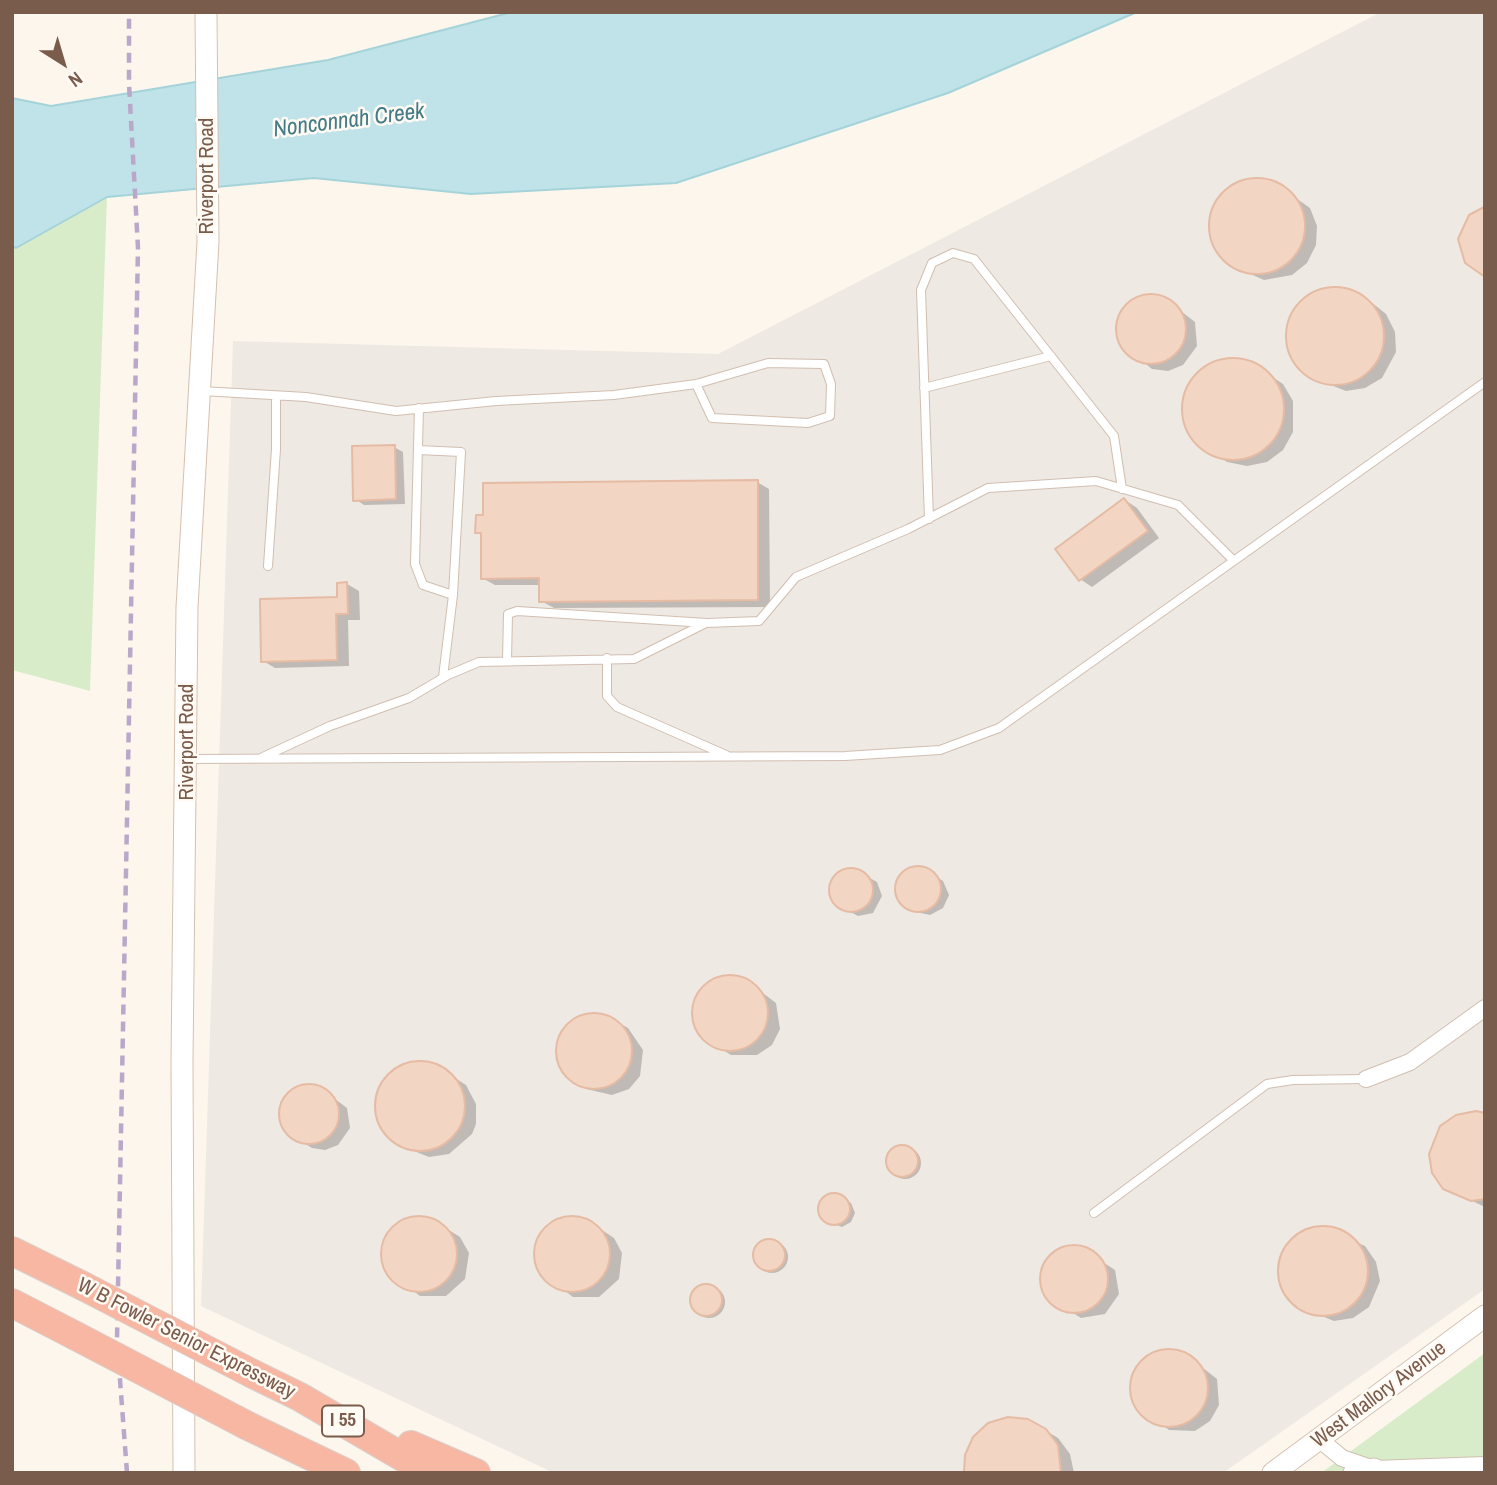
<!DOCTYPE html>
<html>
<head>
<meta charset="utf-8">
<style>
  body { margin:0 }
  #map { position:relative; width:1497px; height:1485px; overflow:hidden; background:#fdf6ec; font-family:"Archivo Narrow",sans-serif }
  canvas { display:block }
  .frame { position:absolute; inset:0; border:14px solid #7a5c4d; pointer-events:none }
  .north { position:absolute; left:28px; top:28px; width:70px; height:70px; -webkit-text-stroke:5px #fffaf3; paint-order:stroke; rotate:143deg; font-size:19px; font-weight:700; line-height:28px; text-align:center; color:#7a5c4d }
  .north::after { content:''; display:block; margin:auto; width:24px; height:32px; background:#7a5c4d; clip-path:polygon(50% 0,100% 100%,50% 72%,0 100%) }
</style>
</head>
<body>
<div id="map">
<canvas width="1497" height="1485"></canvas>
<div class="frame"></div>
<div class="north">N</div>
</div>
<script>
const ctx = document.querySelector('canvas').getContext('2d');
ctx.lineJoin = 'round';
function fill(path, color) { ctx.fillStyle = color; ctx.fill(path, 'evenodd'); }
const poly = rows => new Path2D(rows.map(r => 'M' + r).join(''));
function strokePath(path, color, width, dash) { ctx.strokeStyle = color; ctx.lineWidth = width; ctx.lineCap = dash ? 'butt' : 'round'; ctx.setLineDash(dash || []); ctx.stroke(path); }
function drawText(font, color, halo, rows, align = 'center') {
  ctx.font = font + ' "Archivo Narrow",sans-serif'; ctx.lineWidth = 5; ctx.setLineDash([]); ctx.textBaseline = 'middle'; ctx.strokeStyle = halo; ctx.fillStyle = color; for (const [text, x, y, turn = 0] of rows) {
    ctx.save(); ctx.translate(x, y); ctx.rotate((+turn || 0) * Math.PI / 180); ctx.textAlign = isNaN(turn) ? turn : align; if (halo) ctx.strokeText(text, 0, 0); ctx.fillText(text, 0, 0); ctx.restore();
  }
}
fill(poly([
  [1381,12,1485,12,1485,1289,1223,1473,554,1473,201,1306,233,341,718,354]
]), '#efe9e4');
fill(poly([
  [107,197,90,691,12,670,12,246,16,248],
  [1485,1353,1485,1473,1321,1473]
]), '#d8ecc9');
const water = poly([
  [512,12,1137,12,948,93,676,183,471,194,314,178,107,197,16,248,12,246,12,98,51,106,328,60,512,12]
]);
fill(water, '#bfe3e8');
strokePath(water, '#a5d3da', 2);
fill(poly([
  [1254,180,1273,182,1310,208,1317,226,1316,245,1307,263,1292,275,1264,280,1232,266,1218,252,1211,234,1212,215,1220,197,1235,185],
  [1339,289,1371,302,1386,314,1395,332,1396,352,1382,378,1365,388,1346,391,1313,378,1298,365,1288,338,1291,319,1302,302,1319,292],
  [1140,298,1164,298,1195,322,1197,346,1183,365,1168,371,1152,369,1121,344,1117,329,1121,313],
  [1232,360,1252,364,1265,372,1283,384,1293,401,1293,432,1283,450,1267,462,1247,466,1227,462,1190,435,1184,415,1186,395,1196,377,1212,365],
  [394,447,403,452,405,504,364,505,355,499],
  [757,482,769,489,770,607,554,608,541,601,541,585,495,585,482,578,482,535,477,532],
  [1125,500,1137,508,1159,538,1092,587,1080,579],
  [347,584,359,591,360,620,348,620,349,666,275,668,263,661,339,599],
  [915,868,925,869,943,881,949,895,943,908,930,915,916,912,899,899,897,889,902,875],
  [853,869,877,882,882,896,873,913,858,916,835,904,830,890,832,880,839,873],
  [717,978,743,978,776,1003,780,1029,772,1045,757,1055,731,1055,703,1037,695,1022,698,995],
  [590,1014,615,1021,628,1028,643,1050,640,1076,629,1089,612,1095,586,1089,573,1081,558,1060,558,1042,566,1026],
  [426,1063,436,1066,466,1085,476,1104,476,1124,472,1134,449,1154,429,1157,409,1149,388,1135,378,1116,382,1086,396,1071,405,1066],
  [298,1087,319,1087,347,1108,350,1128,338,1145,325,1150,312,1148,287,1133,281,1121,283,1101],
  [1485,1117,1485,1207,1445,1188,1431,1163,1432,1144,1441,1127],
  '889 1163a16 16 0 1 1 32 0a16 16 0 1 1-32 0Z',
  [835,1194,851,1203,855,1213,851,1222,842,1227,826,1221,819,1209,823,1199],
  [568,1218,586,1220,599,1228,614,1238,622,1253,619,1279,599,1297,573,1297,540,1272,537,1246,552,1224],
  [406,1220,433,1220,460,1237,469,1253,465,1279,446,1296,420,1296,387,1271,383,1245,392,1230],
  [1325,1228,1365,1246,1376,1262,1380,1281,1369,1307,1353,1318,1334,1321,1307,1310,1294,1303,1281,1278,1282,1259,1291,1242,1307,1231],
  '756 1257a16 16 0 1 1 32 0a16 16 0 1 1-32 0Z',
  [1081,1248,1115,1270,1119,1294,1105,1314,1081,1318,1048,1297,1043,1272,1057,1253],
  '693 1302a16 16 0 1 1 32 0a16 16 0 1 1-32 0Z',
  [1157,1352,1184,1353,1217,1379,1219,1405,1210,1421,1195,1431,1169,1430,1135,1404,1133,1378,1142,1362],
  [1028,1420,1058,1438,1070,1454,1074,1473,967,1473]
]), '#0003');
const building = poly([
  '1209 226a48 48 0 1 1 96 0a48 48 0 1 1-96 0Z',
  [1484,207,1485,206,1485,277,1465,263,1458,239,1469,215,1484,207],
  '1286 336a49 49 0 1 1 98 0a49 49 0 1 1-98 0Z',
  '1116 329a35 35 0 1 1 70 0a35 35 0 1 1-70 0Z',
  '1182 409a51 51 0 1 1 102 0a51 51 0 1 1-102 0Z',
  [395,445,396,499,353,501,352,446,395,445],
  [758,480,758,600,539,602,539,578,481,579,481,533,475,533,476,515,483,515,483,483,758,480],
  [1124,498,1148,531,1079,581,1055,549,1124,498],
  [347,582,348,614,336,614,337,660,261,662,260,599,337,597,337,583,347,582],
  '895 889a23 23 0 1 1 46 0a23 23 0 1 1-46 0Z',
  '829 890a22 22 0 1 1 44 0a22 22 0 1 1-44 0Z',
  '692 1013a38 38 0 1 1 76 0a38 38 0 1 1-76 0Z',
  '556 1051a38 38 0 1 1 76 0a38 38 0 1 1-76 0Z',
  '375 1106a45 45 0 1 1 90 0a45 45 0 1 1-90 0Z',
  '279 1114a30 30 0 1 1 60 0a30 30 0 1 1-60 0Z',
  [1476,1111,1485,1113,1485,1199,1471,1201,1443,1189,1432,1173,1429,1154,1440,1126,1456,1115,1476,1111],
  '886 1161a16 16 0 1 1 32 0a16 16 0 1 1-32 0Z',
  '818 1209a16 16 0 1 1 32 0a16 16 0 1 1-32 0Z',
  '534 1254a38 38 0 1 1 76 0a38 38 0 1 1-76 0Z',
  '381 1254a38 38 0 1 1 76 0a38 38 0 1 1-76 0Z',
  '1278 1271a45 45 0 1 1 90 0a45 45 0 1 1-90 0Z',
  '753 1255a16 16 0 1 1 32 0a16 16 0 1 1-32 0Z',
  '1040 1279a34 34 0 1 1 68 0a34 34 0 1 1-68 0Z',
  '690 1300a16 16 0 1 1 32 0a16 16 0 1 1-32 0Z',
  '1130 1388a39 39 0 1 1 78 0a39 39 0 1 1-78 0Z',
  [1008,1417,1028,1419,1046,1429,1058,1445,1061,1473,964,1473,965,1455,973,1437,988,1423,1008,1417]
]);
fill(building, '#f3d5c3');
strokePath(building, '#e6bba3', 2);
const lane = poly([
  [924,388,1051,356],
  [202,391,306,397,396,411,496,401,614,395,696,384,768,363,824,364,831,384,830,416,808,423,712,418,696,384],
  [419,408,415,564,423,585,453,595],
  [418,450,461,452,453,595,443,677],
  [929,519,921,290,932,263,953,253,974,259,1114,436,1122,489],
  [268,566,276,449,276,396],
  [607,658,607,696,617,707,726,755],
  [507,661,508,614,517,611,707,623,759,621,796,577,908,529,988,488,1096,481,1178,505,1233,560],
  [263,757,330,726,409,698,448,675,479,662,634,659,704,624],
  [187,759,845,756,940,750,999,728,1485,382],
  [1094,1213,1267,1084,1293,1080,1366,1079]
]);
const street = poly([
  [1366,1079,1410,1062,1485,1008],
  [1319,1439,1342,1458,1374,1469,1485,1465]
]);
const secondary = poly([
  [184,1473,182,1062,187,607,208,242,206,12],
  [1273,1473,1485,1316],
  [1354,1473,1374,1469]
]);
const highway = poly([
  [12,1251,83,1286],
  [12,1303,74,1335],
  [253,1374,300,1397,430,1473],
  [248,1426,346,1473],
  [411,1445,476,1473]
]);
strokePath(lane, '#d1beb0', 10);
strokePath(street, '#d1beb0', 18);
strokePath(secondary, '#d6c0b0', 23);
strokePath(highway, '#dad1cd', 30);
strokePath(lane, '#fff', 8);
strokePath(street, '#fff', 16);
strokePath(secondary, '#fff', 21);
strokePath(highway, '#f7b7a3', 28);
strokePath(poly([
  [127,1473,117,1340,138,248,129,84,129,12]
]), '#b9a8c9', 4.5, [10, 7]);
const highwayBridge = poly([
  [83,1286,253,1374],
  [74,1335,248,1426]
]);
strokePath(highwayBridge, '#dad1cd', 30, []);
strokePath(highwayBridge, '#f7b7a3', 28);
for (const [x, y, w] of [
  [343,1421,42]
]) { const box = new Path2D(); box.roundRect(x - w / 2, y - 15.5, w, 31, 5); ctx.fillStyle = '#fffaf3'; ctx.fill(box); strokePath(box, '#7a5c4d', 2); }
drawText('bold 19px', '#7a5c4d', null, [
  ["I 55",343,1421]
]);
drawText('21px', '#7a5c4d', '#fffaf3', [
  ["Riverport Road",207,176,-90],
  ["Riverport Road",187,742,-90],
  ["W B Fowler Senior Expressway",186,1339,27],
  ["West Mallory Avenue",1379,1395,-37]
]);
drawText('italic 23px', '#437c86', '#fffaf3', [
  ["Nonconnah Creek",349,121,-7]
]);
</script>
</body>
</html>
